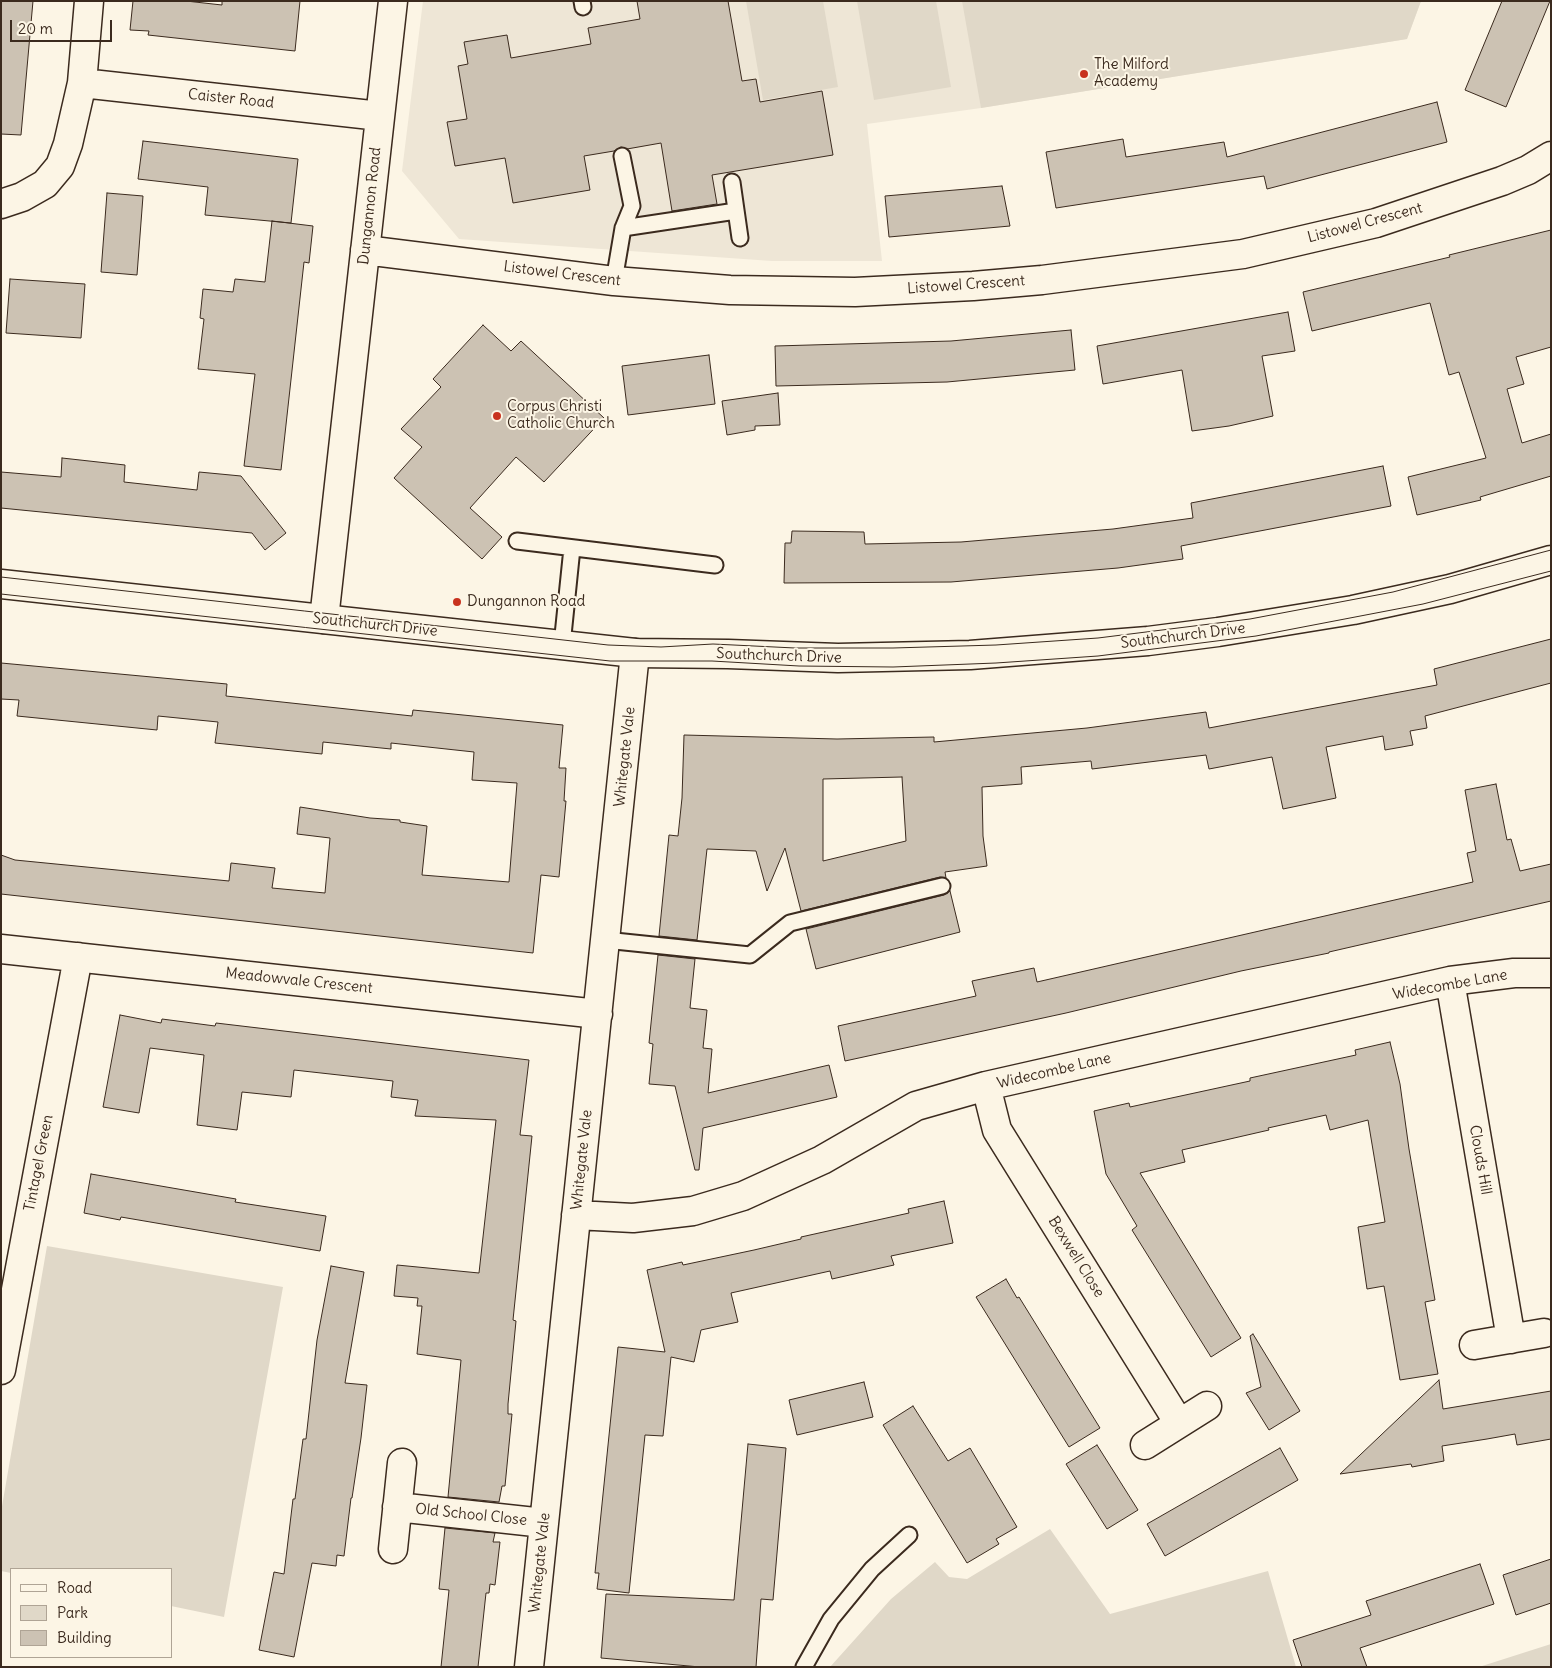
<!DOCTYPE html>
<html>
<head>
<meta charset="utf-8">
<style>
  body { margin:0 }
  #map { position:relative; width:1552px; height:1668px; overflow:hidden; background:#fcf5e5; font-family:Delius,sans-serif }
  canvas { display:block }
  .frame { position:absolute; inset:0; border:2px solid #3b2a1e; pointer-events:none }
  .legend { position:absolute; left:10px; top:1568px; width:162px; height:90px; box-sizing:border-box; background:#fcf5e5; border:1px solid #afa495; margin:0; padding:6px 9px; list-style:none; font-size:15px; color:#3b2a1e }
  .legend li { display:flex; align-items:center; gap:10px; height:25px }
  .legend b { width:25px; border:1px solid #afa495 }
  .scale { position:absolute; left:10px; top:20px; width:102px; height:22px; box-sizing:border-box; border:2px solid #3b2a1e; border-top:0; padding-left:6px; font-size:15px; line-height:18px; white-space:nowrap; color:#3b2a1e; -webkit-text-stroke:4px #fcf5e5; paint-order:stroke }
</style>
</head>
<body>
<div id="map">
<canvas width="1552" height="1668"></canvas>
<div class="frame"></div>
<ul class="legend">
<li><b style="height:6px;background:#fcf5e5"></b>Road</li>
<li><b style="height:14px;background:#e0d8c8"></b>Park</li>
<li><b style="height:14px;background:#ccc2b3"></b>Building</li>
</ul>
<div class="scale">20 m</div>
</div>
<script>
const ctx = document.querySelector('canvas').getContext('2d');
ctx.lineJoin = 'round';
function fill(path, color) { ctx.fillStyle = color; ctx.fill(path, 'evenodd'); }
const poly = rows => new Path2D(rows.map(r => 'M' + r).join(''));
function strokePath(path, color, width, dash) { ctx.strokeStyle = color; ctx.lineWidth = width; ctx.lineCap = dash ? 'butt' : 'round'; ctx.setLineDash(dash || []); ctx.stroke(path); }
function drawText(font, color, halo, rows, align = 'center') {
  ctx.font = font + ' Delius,sans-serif'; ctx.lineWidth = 4; ctx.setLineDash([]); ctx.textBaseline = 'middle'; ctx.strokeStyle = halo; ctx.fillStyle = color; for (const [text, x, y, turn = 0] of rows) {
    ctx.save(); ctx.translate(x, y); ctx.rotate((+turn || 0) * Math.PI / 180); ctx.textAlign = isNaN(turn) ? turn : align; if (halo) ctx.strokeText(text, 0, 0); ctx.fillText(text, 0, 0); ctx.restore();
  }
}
fill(poly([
  [423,1,1421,1,1407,39,981,108,867,124,882,261,772,261,459,239,402,171]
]), '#eee6d6');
fill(poly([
  [746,1,823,1,838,87,763,100],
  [857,1,936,1,951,87,874,100],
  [962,1,1421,1,1407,39,981,108],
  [47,1246,283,1287,224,1617,171,1606,171,1569,11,1569,11,1573,1,1571,1,1512],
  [1050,1529,1110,1614,1268,1571,1296,1667,830,1667,891,1599,935,1562,949,1577,967,1579],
  [1551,1644,1551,1667,1479,1667]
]), '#e0d8c8');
const building = poly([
  [1,1,33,1,21,135,1,134,1,1],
  [133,1,186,1,222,5,222,1,300,1,295,51,148,35,149,31,130,30,133,1],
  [637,1,728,1,742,81,756,79,760,102,822,91,833,155,712,175,717,204,672,211,661,143,627,149,621,147,614,151,584,156,590,190,513,203,505,158,455,166,447,122,467,119,458,66,468,64,464,42,507,35,511,58,591,44,588,28,640,19,637,1],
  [1502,1,1550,1,1506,107,1465,90,1502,1],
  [1437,102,1447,142,1267,189,1264,176,1056,208,1046,152,1123,139,1126,157,1224,142,1227,157,1437,102],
  [143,141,298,159,291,223,205,215,208,187,138,179,143,141],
  [1002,186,1010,226,889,237,885,196,1002,186],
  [107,193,143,196,137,275,101,272,107,193],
  [272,221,313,226,309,263,304,262,281,470,244,466,255,374,198,369,204,319,200,318,203,289,233,292,235,279,265,282,272,221],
  [1551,230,1551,347,1516,357,1524,384,1507,389,1522,443,1551,434,1551,476,1480,497,1481,500,1417,515,1408,477,1486,458,1459,372,1449,375,1430,303,1312,331,1303,292,1450,257,1449,255,1551,230],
  [10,279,85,284,81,338,6,333,10,279],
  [1288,312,1295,351,1262,356,1273,416,1229,426,1192,431,1182,370,1103,384,1097,346,1288,312],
  [483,325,511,351,521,341,604,418,544,482,516,457,470,508,502,537,482,559,394,478,422,447,401,429,441,387,433,379,483,325],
  [1071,330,1075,370,947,382,776,386,775,346,951,341,1071,330],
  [709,355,715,404,628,415,622,366,709,355],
  [778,393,780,425,755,426,755,430,727,435,722,401,778,393],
  [62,458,125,465,124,482,197,490,199,472,241,476,286,533,265,550,252,533,1,508,1,472,61,477,62,458],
  [1383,466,1391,506,1181,546,1183,559,1118,568,951,582,784,583,785,543,791,543,792,531,864,532,865,544,961,542,1113,529,1193,518,1191,503,1383,466],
  [1551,639,1551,683,1425,716,1427,728,1410,731,1413,745,1385,750,1383,736,1326,747,1336,798,1283,809,1272,757,1209,769,1206,755,1092,769,1091,761,1021,767,1022,784,982,787,983,836,987,866,945,872,946,878,940,877,801,911,785,848,767,891,756,851,707,849,697,940,659,936,669,835,678,836,682,798,684,735,837,739,934,737,934,742,1087,728,1206,712,1209,728,1437,685,1434,669,1551,639],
  [902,777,906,841,823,861,823,779,902,777],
  [1,663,227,684,226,696,412,716,413,710,563,725,559,768,566,768,564,801,566,801,559,877,541,875,533,953,1,894,1,855,15,860,229,881,231,863,275,868,272,888,325,893,330,838,297,834,300,807,370,818,400,820,400,822,427,826,422,875,509,882,517,783,472,780,474,752,391,743,391,749,323,742,322,754,215,743,218,722,158,716,157,730,17,716,19,700,1,699,1,663],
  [1496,784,1507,840,1511,839,1520,871,1551,864,1551,901,1329,952,1329,953,1241,971,1066,1013,845,1061,838,1026,976,996,972,981,1034,968,1037,982,1473,882,1467,853,1476,851,1465,790,1496,784],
  [950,891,960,932,816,969,806,929,944,895,950,891],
  [658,955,695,959,690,1008,707,1010,703,1048,712,1049,708,1093,829,1065,837,1097,703,1128,699,1170,695,1170,675,1086,649,1084,653,1044,649,1043,658,955],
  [120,1015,161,1023,162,1019,215,1026,216,1023,529,1060,520,1135,532,1136,513,1320,516,1321,508,1404,508,1414,512,1414,505,1486,502,1486,499,1502,448,1497,461,1360,417,1354,422,1306,417,1306,418,1298,394,1296,397,1265,479,1273,496,1120,415,1116,418,1100,391,1097,393,1081,294,1070,291,1097,242,1092,237,1130,197,1125,204,1055,150,1048,139,1113,103,1107,120,1015],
  [1390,1042,1400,1084,1409,1149,1435,1300,1425,1302,1438,1374,1400,1380,1384,1286,1367,1289,1358,1227,1385,1222,1368,1120,1330,1130,1326,1115,1268,1128,1269,1130,1182,1150,1185,1162,1140,1173,1241,1338,1211,1357,1132,1230,1137,1226,1106,1174,1094,1111,1129,1103,1130,1107,1250,1081,1250,1078,1356,1055,1355,1050,1390,1042],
  [91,1174,236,1199,235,1202,326,1216,320,1251,121,1217,120,1220,84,1213,91,1174],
  [944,1201,953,1243,891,1256,894,1265,832,1279,830,1271,731,1293,738,1322,701,1330,694,1362,671,1357,663,1436,645,1435,629,1593,597,1589,599,1573,595,1573,618,1347,665,1352,647,1270,682,1262,683,1265,754,1250,801,1239,801,1237,909,1213,908,1209,944,1201],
  [331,1266,364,1272,345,1383,367,1385,361,1438,352,1498,351,1498,344,1556,337,1555,336,1566,312,1563,294,1657,259,1650,274,1572,284,1574,293,1499,295,1499,303,1439,306,1439,317,1340,331,1266],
  [1006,1279,1017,1298,1019,1297,1100,1428,1069,1447,976,1297,1006,1279],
  [1253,1334,1300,1411,1269,1430,1246,1393,1261,1387,1250,1336,1253,1334],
  [1439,1380,1443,1409,1551,1391,1551,1439,1517,1445,1515,1434,1487,1439,1442,1446,1444,1461,1412,1467,1411,1464,1340,1474,1439,1380],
  [864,1382,873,1417,797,1435,789,1400,864,1382],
  [913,1406,948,1461,970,1448,1017,1527,996,1539,999,1544,967,1563,883,1425,913,1406],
  [748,1444,786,1448,773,1600,761,1599,756,1667,700,1667,601,1658,606,1594,734,1600,748,1444],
  [1097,1445,1138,1510,1107,1529,1066,1464,1097,1445],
  [1280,1448,1298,1480,1165,1556,1147,1524,1280,1448],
  [445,1528,495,1533,493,1542,500,1542,495,1585,490,1584,489,1593,486,1593,478,1667,441,1667,449,1590,439,1589,445,1528],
  [1551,1559,1551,1603,1516,1615,1503,1575,1551,1559],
  [1480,1564,1494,1604,1360,1648,1367,1667,1302,1667,1293,1640,1371,1615,1366,1601,1480,1564]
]);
fill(building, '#ccc2b3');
strokePath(building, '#3b2a1e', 1);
const service = poly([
  [582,1,583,7],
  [732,182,740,238],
  [623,228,736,211],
  [614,281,623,228,632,206,622,156],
  [517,541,715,565],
  [562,645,572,548],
  [605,940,750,955,790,923,942,886],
  [804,1667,831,1619,872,1569,909,1535]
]);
const minor = poly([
  [82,83,380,116],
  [1,204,22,197,45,184,60,166,68,144,82,83,89,1],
  [365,250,614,281,730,290,855,292,973,286,1042,280,1243,254,1376,223,1502,181,1528,170,1551,156],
  [324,619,393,1],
  [1,949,598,1014],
  [1450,981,1511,1339],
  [986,1086,997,1130,1179,1423],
  [576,1215,633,1218,693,1211,743,1196,822,1160,916,1106,986,1086,1450,981,1514,973,1551,973],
  [1474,1345,1544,1333],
  [1,1370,78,957],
  [1145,1445,1207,1406],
  [397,1507,544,1523],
  [393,1549,402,1463],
  [529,1667,635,653]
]);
const tertiary = poly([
  [1,584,635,653,728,654,838,658,970,655,1148,641,1218,632,1353,610,1450,589,1551,560]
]);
strokePath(service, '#3b2a1e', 19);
strokePath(minor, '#3b2a1e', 31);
strokePath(tertiary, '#3b2a1e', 31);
strokePath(service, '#fcf5e5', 15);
strokePath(minor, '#fcf5e5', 28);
strokePath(tertiary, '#fcf5e5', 28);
strokePath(poly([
  [1,577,608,645,661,647,713,644,795,648,893,648,996,645,1098,638,1250,619,1393,592,1551,550],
  [1,594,610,661,712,661,799,666,893,667,996,663,1098,656,1256,636,1423,604,1551,571]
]), '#3b2a1e', 1);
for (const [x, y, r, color] of [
  [1084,74,5,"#c8321e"],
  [497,416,5,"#c8321e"],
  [457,602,5,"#c8321e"]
]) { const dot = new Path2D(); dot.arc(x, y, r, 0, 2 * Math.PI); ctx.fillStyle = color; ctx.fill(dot); strokePath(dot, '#fcf5e5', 2); }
drawText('15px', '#3b2a1e', '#fcf5e5', [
  ["The Milford",1094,65],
  ["Academy",1094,82],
  ["Corpus Christi",507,407],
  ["Catholic Church",507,424],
  ["Dungannon Road",467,602]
], 'left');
drawText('15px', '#3b2a1e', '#fcf5e5', [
  ["Caister Road",231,99,6],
  ["Dungannon Road",370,206,-84],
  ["Listowel Crescent",1365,223,-15],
  ["Listowel Crescent",562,274,7],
  ["Listowel Crescent",966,285,-4],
  ["Southchurch Drive",375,625,6],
  ["Southchurch Drive",1183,636,-7],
  ["Southchurch Drive",779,656,2],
  ["Whitegate Vale",625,757,-84],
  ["Meadowvale Crescent",299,981,6],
  ["Widecombe Lane",1450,985,-10],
  ["Widecombe Lane",1054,1071,-13],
  ["Whitegate Vale",582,1160,-84],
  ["Clouds Hill",1480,1160,80],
  ["Tintagel Green",39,1163,-79],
  ["Bexwell Close",1076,1257,58],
  ["Old School Close",471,1515,6],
  ["Whitegate Vale",540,1563,-84]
]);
</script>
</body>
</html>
